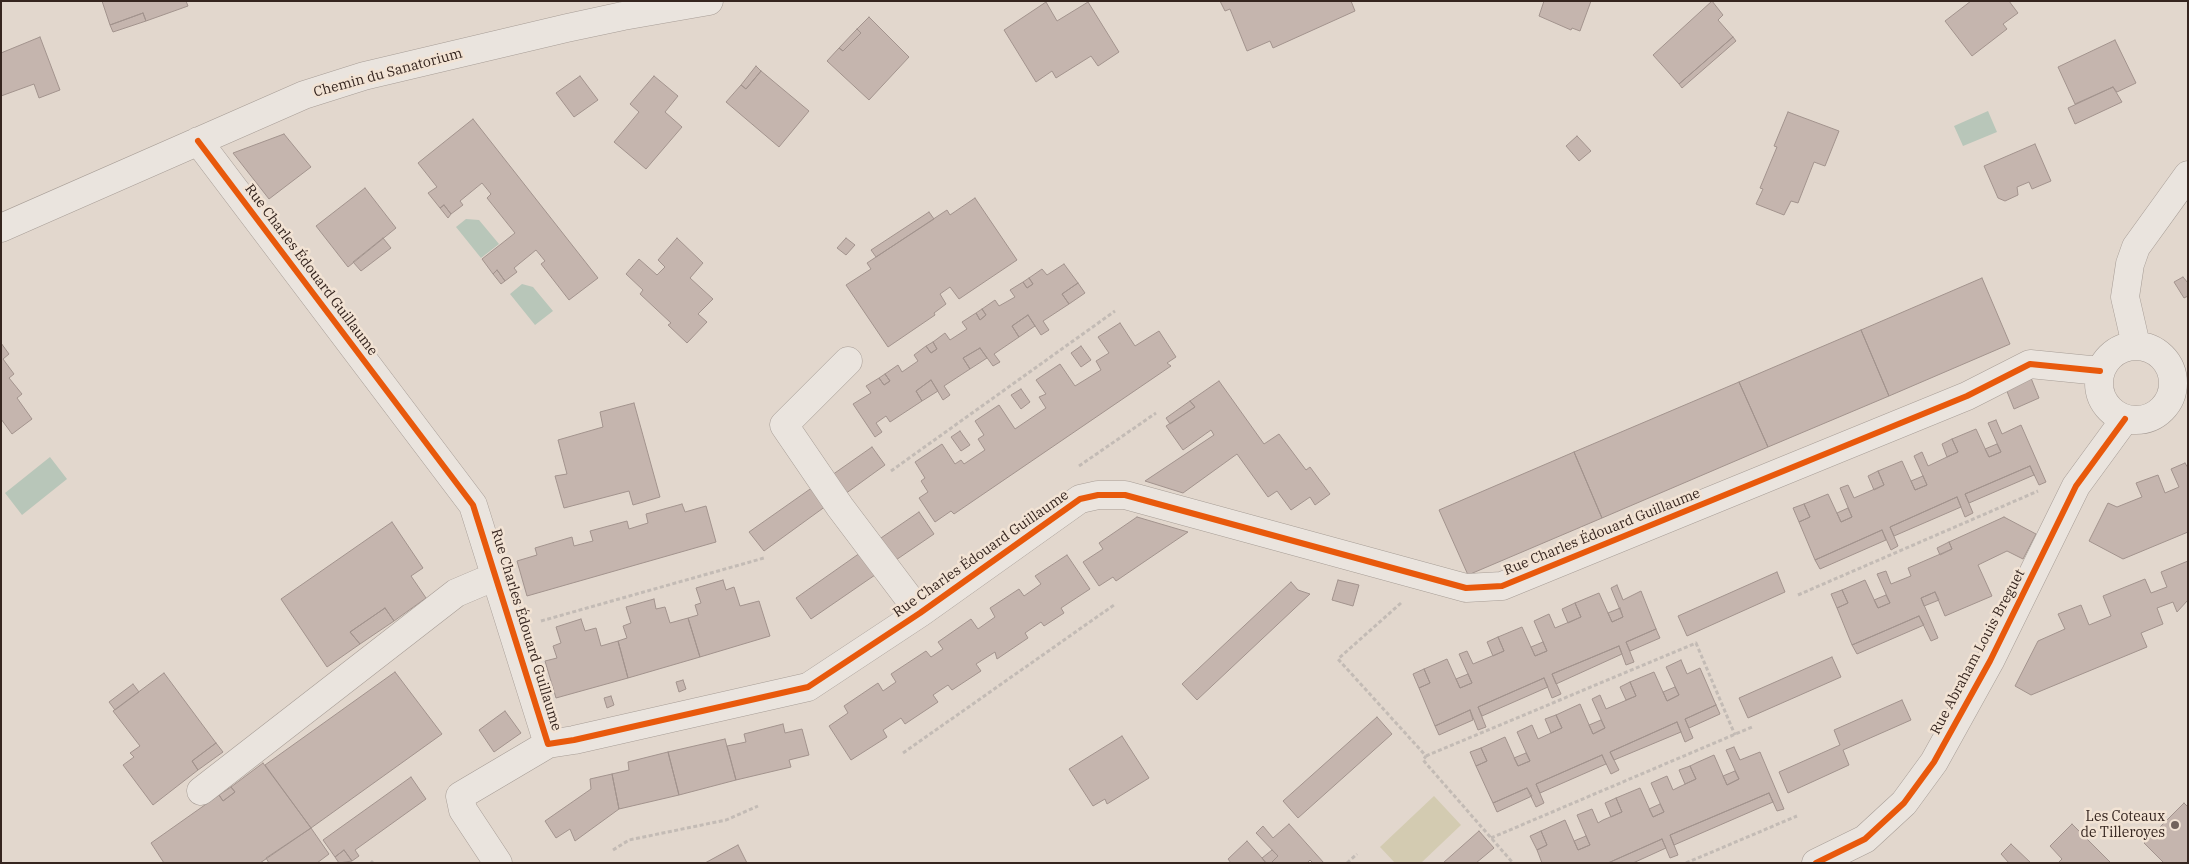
<!DOCTYPE html>
<html>
<head>
<meta charset="utf-8">
<style>
  body { margin:0 }
  #map { position:relative; width:2189px; height:864px; overflow:hidden; background:#e2d7cd; font-family:"IBM Plex Serif",serif }
  canvas { display:block }
  .frame { position:absolute; inset:0; border:2px solid #35251f; pointer-events:none }
</style>
</head>
<body>
<div id="map">
<canvas width="2189" height="864"></canvas>
<div class="frame"></div>
</div>
<script>
const ctx = document.querySelector('canvas').getContext('2d');
ctx.lineJoin = 'round';
function fill(path, color) { ctx.fillStyle = color; ctx.fill(path, 'evenodd'); }
const poly = rows => new Path2D(rows.map(r => 'M' + r).join(''));
function strokePath(path, color, width, dash) { ctx.strokeStyle = color; ctx.lineWidth = width; ctx.lineCap = dash ? 'butt' : 'round'; ctx.setLineDash(dash || []); ctx.stroke(path); }
function drawText(font, color, halo, rows, align = 'center') {
  ctx.font = font + ' "IBM Plex Serif",serif'; ctx.lineWidth = 5; ctx.setLineDash([]); ctx.textBaseline = 'middle'; ctx.strokeStyle = halo; ctx.fillStyle = color; for (const [text, x, y, turn = 0] of rows) {
    ctx.save(); ctx.translate(x, y); ctx.rotate((+turn || 0) * Math.PI / 180); ctx.textAlign = isNaN(turn) ? turn : align; if (halo) ctx.strokeText(text, 0, 0); ctx.fillText(text, 0, 0); ctx.restore();
  }
}
fill(poly([
  [1434,796,1461,825,1421,863,1395,863,1380,847]
]), '#d3cbb1');
fill(poly([
  [1988,111,1997,132,1963,146,1954,126],
  [466,219,479,220,499,244,481,258,456,227],
  [522,284,533,287,553,311,535,325,510,294],
  [50,457,67,479,22,515,5,493]
]), '#b8c6b9');
const building = poly([
  [102,1,186,1,188,6,146,21,143,13,110,25,102,1],
  [1220,1,1351,1,1355,11,1273,48,1270,41,1247,51,1230,9,1225,11,1220,1],
  [1544,1,1591,1,1580,31,1572,28,1571,30,1539,16,1544,1],
  [1712,1,1723,15,1718,20,1733,37,1679,84,1653,55,1712,1],
  [1971,1,2009,1,2018,13,2003,24,2007,29,1972,56,1945,21,1971,1],
  [1046,2,1057,21,1088,2,1119,52,1098,66,1091,56,1056,78,1052,71,1036,82,1004,30,1046,2],
  [143,13,146,21,113,32,110,25,143,13],
  [869,17,909,57,869,100,827,61,839,48,843,51,861,33,857,29,869,17],
  [857,29,861,33,843,51,839,48,857,29],
  [40,37,60,90,39,98,34,84,1,96,1,53,40,37],
  [1733,37,1736,41,1682,88,1679,84,1733,37],
  [2115,40,2136,83,2117,92,2113,87,2075,104,2058,67,2115,40],
  [756,66,761,71,746,89,741,85,756,66],
  [761,71,809,111,779,147,726,102,741,85,746,89,761,71],
  [580,76,598,100,574,117,556,93,580,76],
  [654,76,678,96,665,112,682,127,646,169,614,142,639,112,630,104,654,76],
  [2113,87,2122,102,2075,124,2068,108,2113,87],
  [1788,112,1839,131,1825,166,1814,162,1798,203,1791,201,1784,215,1756,204,1763,189,1760,188,1777,147,1774,146,1788,112],
  [473,119,598,278,569,300,541,264,545,261,536,250,514,268,517,272,505,281,497,270,493,274,482,259,515,233,487,198,491,194,482,183,460,201,463,205,451,214,444,205,440,208,428,193,437,187,418,163,473,119],
  [284,134,311,167,269,199,233,153,284,134],
  [1577,136,1591,151,1579,161,1566,146,1577,136],
  [2035,144,2051,181,2032,189,2029,182,2017,187,2018,195,2005,201,1998,198,1984,166,2035,144],
  [365,188,396,228,348,267,316,226,365,188],
  [975,198,1017,260,959,299,950,287,940,294,946,304,934,313,935,315,888,347,846,285,871,269,867,263,947,210,950,215,975,198],
  [444,205,451,214,448,218,440,208,444,205],
  [929,212,934,219,876,257,871,250,929,212],
  [383,238,391,248,361,271,353,262,383,238],
  [677,238,703,263,690,278,713,299,698,314,707,322,687,343,668,325,671,323,640,294,643,290,626,274,639,259,657,275,665,267,658,260,677,238],
  [846,238,855,245,846,255,837,248,846,238],
  [1064,264,1078,283,1062,294,1069,304,1043,321,1049,330,1041,335,1028,315,1012,326,1019,337,994,354,1000,362,993,366,980,348,963,358,970,369,944,386,950,395,943,400,931,380,916,391,922,401,890,422,886,416,876,423,882,432,875,437,853,404,871,393,866,386,879,378,884,385,890,381,885,374,898,365,902,372,918,361,914,355,926,346,931,353,937,349,933,342,945,333,950,340,967,329,962,322,976,313,980,320,986,315,982,309,995,300,999,306,1015,297,1010,290,1023,282,1027,288,1033,284,1029,278,1042,269,1047,275,1064,264],
  [497,270,505,281,501,284,493,274,497,270],
  [2183,277,2188,283,2188,296,2184,298,2174,282,2183,277],
  [1029,278,1033,284,1027,288,1023,282,1029,278],
  [1982,278,2010,344,1889,396,1861,330,1982,278],
  [1078,283,1085,293,1069,304,1062,294,1078,283],
  [982,309,986,315,980,320,976,313,982,309],
  [1028,315,1035,326,1019,337,1012,326,1028,315],
  [1120,323,1135,346,1159,331,1176,357,1167,363,1171,366,954,514,951,511,935,522,919,498,928,492,921,481,925,478,915,462,942,444,955,464,961,460,964,464,985,450,978,439,984,435,975,421,999,405,1015,429,1046,408,1039,397,1046,394,1036,380,1060,364,1075,386,1101,370,1096,361,1109,353,1098,337,1120,323],
  [1861,330,1889,396,1768,447,1739,382,1861,330],
  [933,342,937,349,931,353,926,346,933,342],
  [1,343,9,354,3,359,14,374,9,378,22,394,17,398,32,419,12,434,1,419,1,343],
  [1081,346,1091,360,1081,367,1071,353,1081,346],
  [980,348,987,358,970,369,963,358,980,348],
  [885,374,890,381,884,385,879,378,885,374],
  [2031,378,2039,398,2014,409,2006,389,2031,378],
  [931,380,938,391,922,401,916,391,931,380],
  [1219,381,1264,444,1279,434,1306,470,1310,467,1330,494,1315,505,1310,497,1291,510,1277,491,1268,497,1237,454,1183,493,1145,481,1214,435,1211,430,1183,450,1166,426,1195,407,1190,401,1219,381],
  [1739,382,1768,447,1602,518,1574,452,1739,382],
  [1021,389,1030,402,1021,409,1011,395,1021,389],
  [1190,401,1195,407,1170,424,1166,418,1190,401],
  [634,403,660,497,633,505,629,491,564,508,555,476,567,474,558,440,603,427,600,412,634,403],
  [1996,420,2002,434,2021,425,2046,482,2039,485,2030,466,1965,494,1973,513,1965,517,1957,497,1890,527,1898,546,1891,550,1882,530,1815,560,1799,522,1810,517,1804,504,1828,494,1841,522,1852,517,1840,488,1848,485,1854,498,1884,485,1878,471,1902,461,1915,490,1927,485,1914,456,1922,452,1928,466,1947,457,1958,452,1952,439,1976,429,1989,457,2001,452,1988,423,1996,420],
  [960,431,970,445,961,451,951,437,960,431],
  [1952,439,1958,452,1947,457,1942,444,1952,439],
  [1997,444,2001,452,1989,457,1985,449,1997,444],
  [872,447,885,465,845,494,832,475,872,447],
  [1574,452,1602,518,1468,575,1439,510,1574,452],
  [2185,463,2188,468,2188,532,2123,559,2089,541,2108,503,2117,507,2142,497,2136,483,2158,475,2165,493,2179,487,2171,469,2185,463],
  [2030,466,2034,475,1969,503,1965,494,2030,466],
  [1878,471,1884,485,1874,490,1868,476,1878,471],
  [1923,476,1927,485,1915,490,1911,481,1923,476],
  [813,487,826,506,764,551,749,532,813,487],
  [1957,497,1961,507,1894,536,1890,527,1957,497],
  [682,504,685,512,706,506,716,542,527,596,517,561,537,555,535,548,572,537,574,546,593,541,590,531,627,521,629,529,648,523,646,514,682,504],
  [1804,504,1810,517,1799,522,1793,508,1804,504],
  [1848,508,1852,517,1841,522,1837,513,1848,508],
  [919,512,934,534,893,562,878,540,919,512],
  [1137,517,1188,532,1116,581,1113,577,1099,586,1083,562,1103,549,1099,543,1137,517],
  [2004,517,2036,534,2023,559,2007,551,1978,565,1992,596,1945,616,1935,592,1921,598,1938,638,1931,641,1919,616,1852,645,1837,608,1848,603,1842,590,1865,580,1878,608,1890,603,1877,574,1886,571,1891,584,1911,576,1908,568,1952,549,1949,542,2004,517],
  [392,522,423,568,411,576,426,598,394,621,385,608,350,632,360,644,327,667,281,599,392,522],
  [1882,530,1886,540,1820,569,1815,560,1882,530],
  [1949,542,1952,549,1940,555,1937,548,1949,542],
  [860,553,875,575,811,619,796,598,860,553],
  [1067,555,1090,589,1061,608,1064,613,1044,626,1041,622,1025,633,1028,638,997,659,995,652,976,664,981,671,952,690,948,685,933,695,938,702,905,724,901,718,883,730,887,737,851,760,829,726,848,713,844,706,878,683,883,691,896,682,891,674,926,651,931,657,943,649,938,642,971,619,978,629,995,617,990,608,1019,589,1024,596,1041,584,1035,576,1067,555],
  [2188,561,2188,600,2177,612,2173,602,2157,608,2163,624,2141,633,2147,647,2031,695,2015,686,2038,641,2065,629,2058,614,2081,605,2089,625,2111,616,2103,596,2145,579,2151,593,2167,587,2161,572,2188,561],
  [1777,572,1785,592,1687,636,1678,616,1777,572],
  [723,580,726,590,734,587,740,606,759,601,770,636,700,657,688,618,698,615,695,605,701,603,696,588,723,580],
  [1338,580,1359,585,1353,606,1332,600,1338,580],
  [1291,582,1298,590,1310,594,1197,700,1182,684,1291,582],
  [1617,585,1623,600,1641,591,1656,629,1626,642,1634,662,1626,665,1619,646,1552,674,1561,694,1552,698,1544,678,1478,707,1486,727,1478,730,1470,710,1435,726,1419,688,1430,683,1424,669,1447,659,1460,688,1472,683,1459,654,1467,651,1473,664,1504,651,1498,637,1522,627,1535,656,1547,651,1534,621,1549,614,1555,628,1581,617,1575,603,1599,593,1612,622,1623,617,1611,588,1617,585],
  [1842,590,1848,603,1837,608,1831,594,1842,590],
  [1935,592,1939,600,1924,606,1921,598,1935,592],
  [1886,595,1890,603,1878,608,1874,600,1886,595],
  [654,599,656,609,665,607,670,623,688,618,700,657,628,678,618,641,627,638,623,626,631,623,626,607,654,599],
  [1575,603,1581,617,1568,623,1562,609,1575,603],
  [385,608,394,621,360,644,350,632,385,608],
  [1620,608,1623,617,1612,622,1608,613,1620,608],
  [1919,616,1924,625,1857,654,1852,645,1919,616],
  [581,619,585,631,596,628,601,646,618,641,628,678,556,698,545,661,557,658,553,646,561,643,556,627,581,619],
  [1656,629,1660,638,1630,651,1626,642,1656,629],
  [1498,637,1504,651,1493,656,1487,642,1498,637],
  [1543,642,1547,651,1535,656,1531,647,1543,642],
  [1619,646,1622,654,1556,684,1552,674,1619,646],
  [1832,657,1841,677,1748,718,1739,698,1832,657],
  [1681,660,1687,674,1700,668,1716,705,1685,719,1693,738,1685,742,1677,722,1610,752,1619,770,1611,774,1602,755,1536,784,1544,803,1536,807,1527,788,1493,803,1476,766,1487,761,1481,748,1505,737,1518,766,1530,761,1517,732,1532,725,1538,739,1562,728,1556,715,1580,704,1593,734,1605,728,1592,699,1600,695,1606,709,1636,696,1630,682,1654,672,1667,701,1679,695,1666,667,1681,660],
  [1424,669,1430,683,1419,688,1413,674,1424,669],
  [395,672,442,734,311,828,265,765,395,672],
  [164,673,216,743,192,761,198,770,153,805,123,765,134,757,130,753,140,746,113,711,164,673],
  [1468,674,1472,683,1460,688,1456,679,1468,674],
  [1544,678,1548,687,1482,716,1478,707,1544,678],
  [683,680,686,689,679,692,676,682,683,680],
  [1630,682,1636,696,1626,700,1620,687,1630,682],
  [133,684,139,692,115,710,109,702,133,684],
  [1675,687,1679,695,1667,701,1663,692,1675,687],
  [611,696,614,705,607,708,604,698,611,696],
  [1902,700,1911,720,1843,750,1849,765,1788,793,1779,772,1840,745,1834,730,1902,700],
  [1716,705,1720,714,1689,728,1685,719,1716,705],
  [1470,710,1473,720,1439,735,1435,726,1470,710],
  [505,711,521,733,494,752,479,730,505,711],
  [1556,715,1562,728,1551,733,1545,719,1556,715],
  [1377,717,1392,734,1298,818,1283,801,1377,717],
  [1601,720,1605,728,1593,734,1589,725,1601,720],
  [1677,722,1681,732,1614,760,1610,752,1677,722],
  [783,724,785,733,802,729,809,755,789,760,791,767,736,780,727,746,746,742,744,734,783,724],
  [1122,736,1149,778,1107,804,1105,799,1093,806,1069,769,1122,736],
  [725,739,736,780,679,795,668,752,725,739],
  [216,743,223,752,198,770,192,761,216,743],
  [1734,747,1740,760,1760,752,1784,809,1777,811,1769,793,1670,835,1678,855,1670,858,1662,839,1608,863,1542,863,1537,850,1547,845,1541,831,1565,820,1578,850,1590,845,1577,815,1592,809,1598,823,1603,820,1622,812,1616,798,1640,788,1653,817,1664,812,1651,783,1667,776,1673,790,1679,787,1696,779,1690,766,1696,763,1714,755,1727,785,1739,779,1726,750,1734,747],
  [1481,748,1487,761,1476,766,1470,752,1481,748],
  [668,752,679,795,619,809,612,774,629,770,628,762,668,752],
  [1526,753,1530,761,1518,766,1514,758,1526,753],
  [1602,755,1606,764,1540,793,1536,784,1602,755],
  [263,763,311,828,260,863,164,863,151,843,219,795,223,801,235,792,231,787,263,763],
  [1690,766,1696,779,1685,784,1679,770,1690,766],
  [1735,771,1739,779,1727,785,1723,776,1735,771],
  [612,774,619,809,575,841,570,829,556,838,545,821,591,789,590,779,612,774],
  [411,777,426,799,355,850,359,856,352,861,344,850,335,857,323,840,411,777],
  [231,787,235,792,223,801,219,795,231,787],
  [1527,788,1532,796,1497,812,1493,803,1527,788],
  [1769,793,1773,802,1674,845,1670,835,1769,793],
  [1616,798,1622,812,1611,817,1605,803,1616,798],
  [2184,803,2188,807,2188,863,2164,863,2144,843,2184,803],
  [1660,804,1664,812,1653,817,1649,809,1660,804],
  [1289,824,1324,863,1313,863,1310,860,1307,863,1271,863,1278,856,1256,833,1263,826,1273,838,1289,824],
  [2072,824,2111,863,2058,863,2062,859,2050,846,2072,824],
  [311,828,329,854,317,863,269,863,266,858,311,828],
  [1479,831,1494,848,1476,863,1443,863,1479,831],
  [1541,831,1547,845,1537,850,1530,836,1541,831],
  [1586,836,1590,845,1578,850,1574,841,1586,836],
  [1662,839,1666,848,1633,863,1608,863,1662,839],
  [1247,841,1262,858,1266,863,1231,863,1228,859,1247,841],
  [2011,844,2031,863,2009,863,2001,854,2011,844],
  [738,845,747,863,705,863,738,845],
  [344,850,352,861,339,863,335,857,344,850],
  [1272,850,1278,856,1271,863,1266,863,1262,858,1272,850]
]);
fill(building, '#c5b5ae');
strokePath(building, '#a2938d', 1);
const minor = poly([
  [198,141,473,505,548,744,574,740,808,687,920,613,1080,499,1098,495,1125,495,1466,588,1502,586,1967,396,2030,364,2100,371],
  [1,228,304,95,364,76,567,28,623,16,709,1],
  [2136,345,2125,297,2130,264,2136,247,2188,175],
  '2099 383a37 37 0 1 1 74 0a37 37 0 1 1-74 0Z',
  [848,361,784,425,840,507,920,613],
  [201,791,456,593,496,576],
  [498,863,463,810,460,796,548,744],
  [1816,863,1865,839,1904,803,1934,762,1990,661,2076,486,2125,419]
]);
strokePath(minor, '#a79d96', 29);
strokePath(poly([
  [1079,466,1156,413],
  [891,471,1115,311],
  [1798,595,2038,491],
  [1401,603,1338,659,1426,756,1423,760,1513,863],
  [541,621,764,558],
  [903,753,1114,605],
  [1426,756,1696,643,1735,735],
  [1491,838,1752,727],
  [613,850,629,840,726,820,758,806],
  [371,863,373,861],
  [1347,863,1357,854],
  [1686,863,1797,816]
]), '#c3bbb5', 3, [4, 2.5]);
strokePath(minor, '#eae4de', 28);
strokePath(poly([
  [198,141,473,505,548,744,574,740,808,687,920,613,1080,499,1098,495,1125,495,1466,588,1502,586,1967,396,2030,364,2100,371],
  [1816,863,1865,839,1904,803,1934,762,1990,661,2076,486,2125,419]
]), '#e8590c', 6);
for (const [x, y, r, color] of [
  [2175,825,5,"#72635c"]
]) { const dot = new Path2D(); dot.arc(x, y, r, 0, 2 * Math.PI); ctx.fillStyle = color; ctx.fill(dot); strokePath(dot, '#f2e3d4', 2); }
drawText('14px', '#35251f', '#f2e3d4', [
  ["Chemin du Sanatorium",388,73,-15],
  ["Rue Charles Édouard Guillaume",311,270,53],
  ["Rue Charles Édouard Guillaume",1602,532,-22],
  ["Rue Charles Édouard Guillaume",981,554,-35],
  ["Rue Charles Édouard Guillaume",526,630,73],
  ["Rue Abraham Louis Breguet",1978,652,-62]
]);
drawText('14px', '#35251f', '#f2e3d4', [
  ["Les Coteaux",2165,817],
  ["de Tilleroyes",2165,833]
], 'right');
</script>
</body>
</html>
